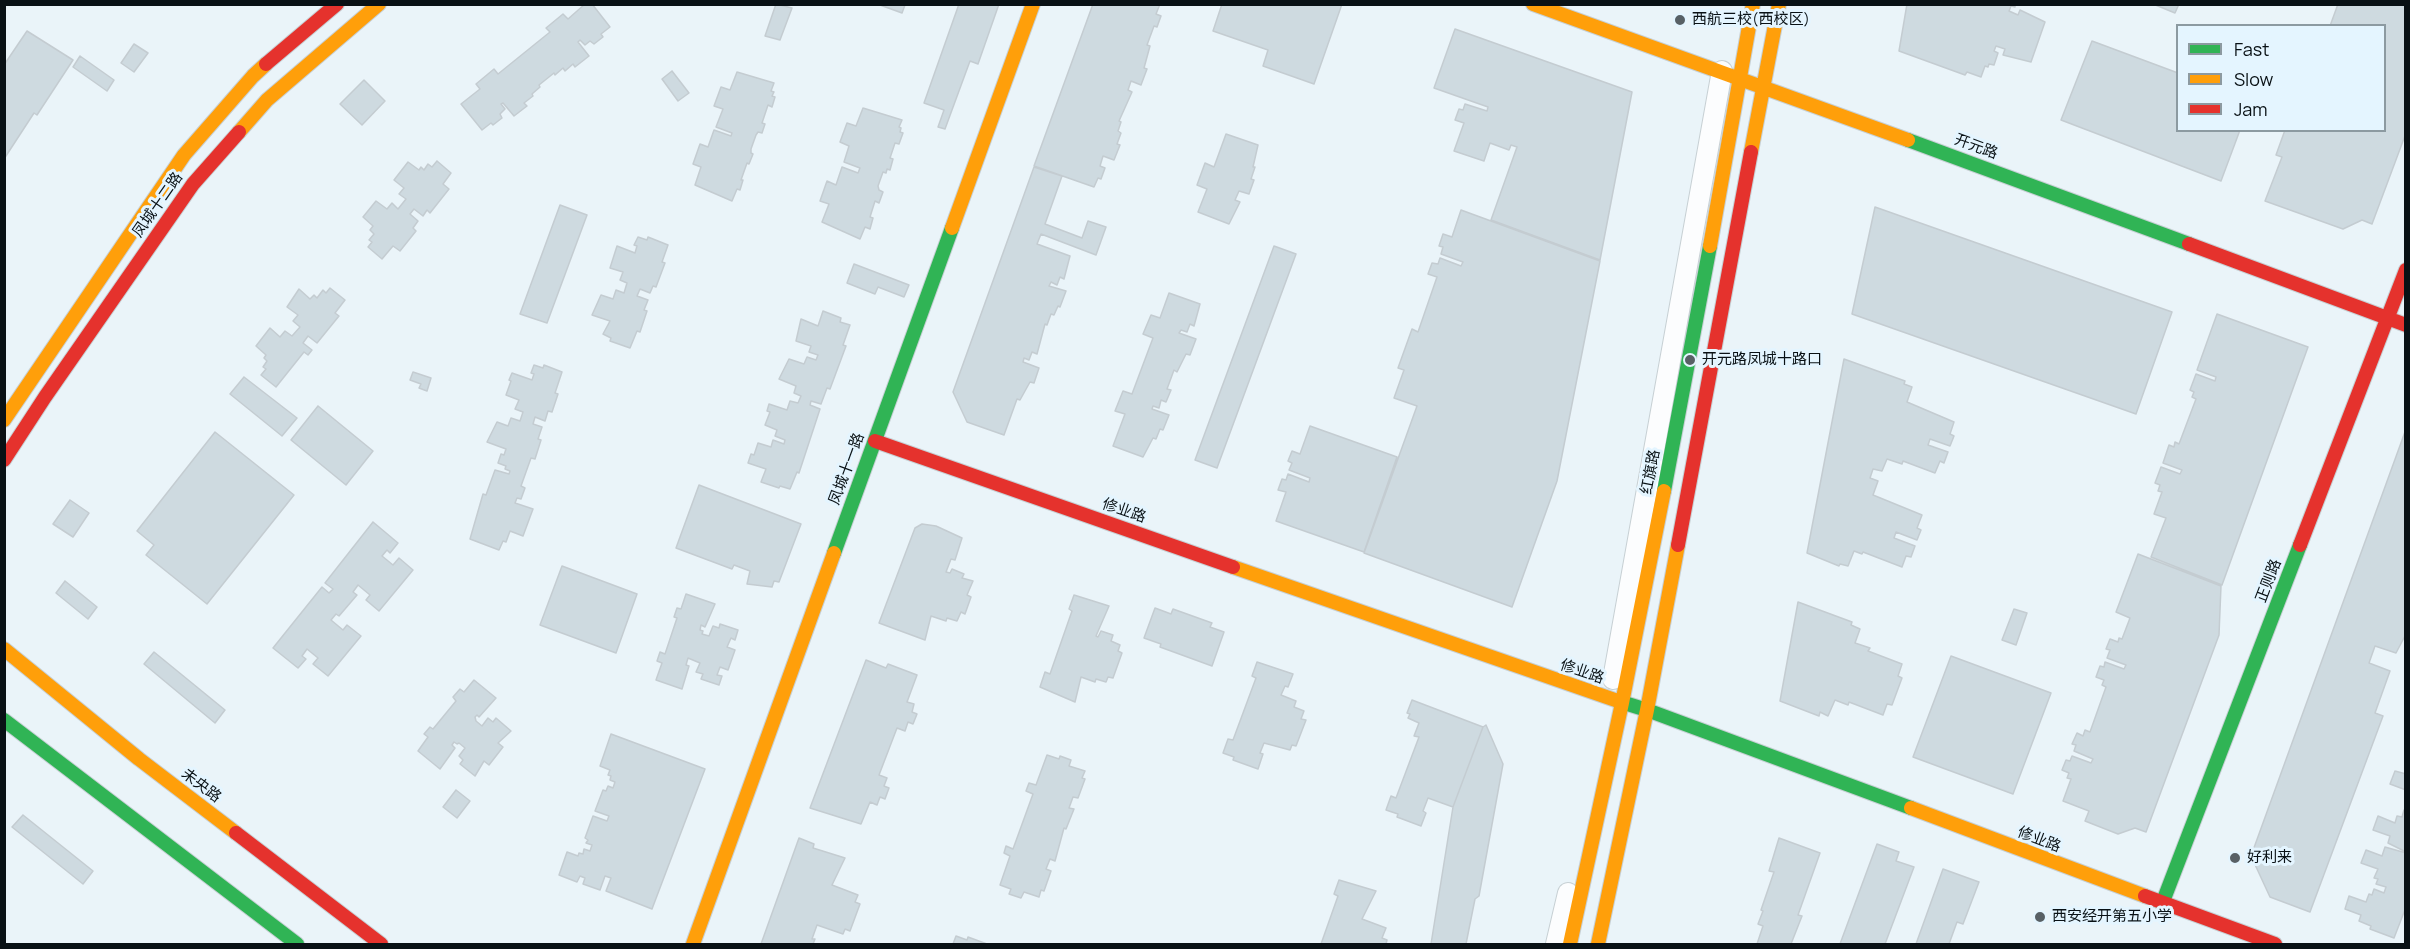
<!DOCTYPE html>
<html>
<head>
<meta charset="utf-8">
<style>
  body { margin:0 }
  #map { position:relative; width:2410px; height:949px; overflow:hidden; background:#eaf4f9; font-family:Manrope,sans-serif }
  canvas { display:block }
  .frame { position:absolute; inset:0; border:6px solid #091115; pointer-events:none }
  .legend { position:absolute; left:2176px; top:24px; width:210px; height:108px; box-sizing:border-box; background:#e4f5ff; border:2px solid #8c9aa1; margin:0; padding:8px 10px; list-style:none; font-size:18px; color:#091115 }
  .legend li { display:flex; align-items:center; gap:12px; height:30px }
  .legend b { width:30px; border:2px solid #8c9aa1 }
</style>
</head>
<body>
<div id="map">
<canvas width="2410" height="949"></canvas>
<div class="frame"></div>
<ul class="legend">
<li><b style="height:8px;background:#30b455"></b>Fast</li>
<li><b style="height:8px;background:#ff9f0a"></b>Slow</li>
<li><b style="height:8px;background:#e5322d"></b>Jam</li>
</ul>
</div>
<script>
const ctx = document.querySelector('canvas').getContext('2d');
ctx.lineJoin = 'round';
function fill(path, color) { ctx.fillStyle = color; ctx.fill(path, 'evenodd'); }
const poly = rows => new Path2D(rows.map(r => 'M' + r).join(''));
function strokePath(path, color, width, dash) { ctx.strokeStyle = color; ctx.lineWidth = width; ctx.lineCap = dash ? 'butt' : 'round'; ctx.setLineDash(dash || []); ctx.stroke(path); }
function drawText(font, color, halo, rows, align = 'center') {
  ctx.font = font + ' Manrope,"Noto Sans SC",sans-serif'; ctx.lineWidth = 6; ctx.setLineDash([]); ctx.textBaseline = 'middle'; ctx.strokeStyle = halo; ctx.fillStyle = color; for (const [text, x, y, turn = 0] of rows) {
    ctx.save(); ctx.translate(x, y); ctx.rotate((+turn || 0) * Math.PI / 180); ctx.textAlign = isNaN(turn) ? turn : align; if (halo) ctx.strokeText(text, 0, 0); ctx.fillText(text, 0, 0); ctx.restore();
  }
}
const building = poly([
  [585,4,592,4,610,27,601,34,603,37,594,44,590,41,585,45,580,40,578,42,589,56,575,67,573,64,565,71,563,68,555,75,554,73,539,85,540,87,532,94,533,96,524,103,527,106,514,116,503,103,501,104,505,109,500,114,502,118,493,125,491,123,482,130,461,104,480,89,476,84,494,69,498,74,550,32,546,28,563,14,568,19,585,4],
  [776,4,792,8,780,40,765,36,776,4],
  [908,4,905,5,902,13,880,5,908,4],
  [959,4,999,4,978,64,970,61,945,129,938,127,944,110,924,103,959,4],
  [1093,4,1160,4,1156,14,1161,16,1157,27,1154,26,1147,45,1150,46,1144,68,1147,69,1141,85,1131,81,1128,90,1132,92,1119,121,1121,122,1118,131,1121,133,1117,144,1120,145,1114,160,1103,156,1100,166,1105,168,1101,179,1098,178,1094,187,1034,166,1093,4],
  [1222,4,1342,4,1314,84,1263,66,1268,50,1213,31,1222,4],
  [1907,4,2015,4,2015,7,2011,6,2009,11,2018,15,2020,10,2045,22,2031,62,2003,55,2005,49,1996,46,1994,51,1998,53,1994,65,1989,64,1988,67,1985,66,1981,77,1967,72,1965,75,1899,51,1907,4],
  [2153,4,2179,4,2175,13,2153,4],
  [2338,4,2406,4,2406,133,2372,224,2362,220,2343,229,2265,201,2282,157,2276,155,2285,130,2384,130,2384,26,2330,26,2338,4],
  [1455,29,1632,92,1600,260,1491,220,1517,147,1511,145,1509,150,1490,143,1484,161,1454,151,1464,123,1455,120,1459,109,1463,110,1465,104,1487,111,1488,107,1434,88,1455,29],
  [27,31,73,60,37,115,34,113,4,159,4,65,27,31],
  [2092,41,2178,73,2178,130,2240,130,2221,181,2061,120,2092,41],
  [134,44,148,53,134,72,121,63,134,44],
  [80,56,114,80,107,91,73,67,80,56],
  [672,71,689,93,678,101,662,79,672,71],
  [737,72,774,83,771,91,774,92,772,96,775,97,772,107,768,105,762,123,765,124,762,133,758,132,756,135,751,149,751,153,753,154,749,164,747,163,741,180,743,180,740,190,737,189,732,201,695,185,701,167,693,164,700,144,708,147,714,130,731,136,732,133,716,127,723,109,714,106,721,87,730,90,737,72],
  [364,80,385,101,362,125,340,104,364,80],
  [863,108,902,120,899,127,901,128,900,132,903,133,899,144,895,143,890,158,893,159,890,170,887,169,886,173,883,172,878,186,879,190,883,192,879,203,875,201,870,217,873,218,870,229,865,227,860,239,822,222,829,204,820,201,827,181,836,185,842,167,858,173,860,168,844,162,849,146,840,142,847,123,856,126,863,108],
  [1226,134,1258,145,1253,167,1255,167,1251,179,1254,180,1249,194,1239,191,1235,200,1240,202,1229,224,1198,212,1207,189,1197,185,1205,163,1214,167,1226,134],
  [437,161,451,173,443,184,449,189,430,213,427,210,423,216,414,209,410,214,418,221,413,228,416,231,400,251,393,246,382,259,368,247,372,242,369,240,374,234,370,230,373,226,363,217,376,201,387,209,392,203,398,209,406,199,399,194,404,188,394,180,408,162,419,170,421,167,424,170,428,164,432,167,437,161],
  [1034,167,1062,176,1045,224,1082,238,1088,221,1106,227,1096,255,1041,234,1037,244,1070,256,1064,279,1060,277,1057,285,1051,282,1049,286,1066,291,1060,307,1058,306,1054,315,1051,314,1047,325,1045,324,1037,354,1032,352,1029,360,1024,358,1023,362,1039,368,1034,383,1030,382,1020,400,1017,399,1004,435,967,422,953,392,1034,167],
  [560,205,587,215,547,323,520,314,560,205],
  [1875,207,2172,312,2136,414,1852,314,1875,207],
  [1461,210,1600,261,1557,481,1512,607,1364,553,1417,406,1394,398,1404,370,1398,368,1412,329,1418,332,1437,277,1428,274,1432,263,1438,264,1440,258,1461,266,1463,262,1441,254,1443,247,1439,246,1443,234,1452,237,1461,210],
  [638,237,647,240,648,237,668,245,662,262,665,263,656,287,653,286,650,293,640,289,637,296,648,300,644,310,647,311,640,332,637,331,630,348,610,341,611,338,603,334,610,321,592,315,601,295,613,299,616,290,624,293,627,283,620,280,623,272,610,268,617,246,635,253,637,246,634,245,638,237],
  [1274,246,1296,254,1217,468,1195,460,1274,246],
  [854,264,909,285,904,297,878,287,875,294,847,283,854,264],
  [330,288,345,300,335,313,339,316,317,343,308,336,303,343,312,350,308,355,304,352,276,387,261,375,266,369,263,367,267,361,264,358,266,355,256,346,270,328,280,337,285,331,292,336,300,327,293,321,298,315,287,307,299,289,310,299,314,295,317,298,323,290,326,293,330,288],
  [1169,293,1200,304,1194,326,1190,324,1187,332,1181,330,1179,333,1196,339,1190,355,1186,354,1177,372,1174,370,1167,389,1171,390,1166,402,1161,400,1159,408,1153,406,1152,409,1169,415,1163,430,1160,429,1156,439,1153,438,1143,457,1113,446,1125,414,1115,411,1123,391,1132,394,1153,338,1143,334,1151,315,1160,318,1169,293],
  [823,311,841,318,840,322,850,325,843,345,846,346,830,389,827,388,821,404,811,401,810,405,820,409,799,473,797,472,790,489,780,486,779,488,761,482,766,469,748,463,751,454,754,455,758,443,771,447,773,440,784,444,785,440,775,436,777,430,765,425,770,412,767,411,769,404,787,410,790,401,798,403,801,396,794,393,796,386,779,379,789,359,804,364,807,357,816,360,818,355,809,352,811,346,796,341,801,319,818,326,823,311],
  [2217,314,2308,347,2222,585,2151,557,2166,518,2154,514,2162,492,2158,491,2160,485,2155,483,2161,467,2180,474,2182,470,2163,463,2169,445,2174,447,2175,442,2179,444,2196,399,2192,397,2194,392,2190,390,2196,374,2215,381,2216,377,2197,370,2217,314],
  [1844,359,1905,381,1904,384,1912,387,1907,402,1954,422,1950,434,1954,436,1950,446,1930,439,1928,445,1948,452,1944,463,1940,461,1935,473,1903,461,1902,464,1887,459,1882,471,1873,469,1870,478,1878,481,1873,495,1922,515,1917,528,1921,530,1917,540,1896,532,1894,538,1915,546,1911,557,1906,556,1902,567,1863,552,1862,554,1854,551,1848,566,1840,564,1839,566,1807,553,1844,359],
  [534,365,543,368,544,365,562,372,555,393,558,394,552,412,548,411,545,421,535,417,533,424,542,427,538,439,541,440,535,459,531,458,521,486,525,488,521,499,517,498,515,503,533,509,523,536,510,531,506,542,503,541,499,550,470,539,483,494,486,495,495,470,509,474,510,471,505,469,506,466,498,463,501,454,504,455,506,449,487,442,497,422,508,426,511,418,520,421,523,412,515,409,519,400,506,395,511,381,509,380,512,373,532,380,534,374,531,373,534,365],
  [413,372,431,378,427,391,419,388,421,384,410,380,413,372],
  [244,377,297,418,282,436,230,394,244,377],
  [318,406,373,451,346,485,291,440,318,406],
  [1310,426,1397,457,1364,552,1276,521,1286,492,1278,490,1282,479,1286,480,1288,474,1309,482,1310,478,1289,470,1292,463,1288,461,1292,451,1300,454,1310,426],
  [2406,429,2406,634,2396,653,2375,646,2369,663,2390,671,2375,713,2383,716,2310,912,2270,897,2251,856,2406,429],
  [215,432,294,495,207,604,146,555,154,545,137,531,215,432],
  [699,485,801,524,779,582,774,581,772,587,747,584,750,571,734,565,732,569,676,548,699,485],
  [70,500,89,513,73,537,53,524,70,500],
  [373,522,398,543,390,553,387,550,382,556,393,565,399,558,413,570,379,611,366,600,370,595,358,585,353,592,357,595,339,616,336,614,331,620,343,630,347,625,361,636,328,676,313,664,318,658,307,649,302,656,306,659,298,668,273,648,322,587,329,593,333,589,325,583,373,522],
  [922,524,936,526,962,538,955,560,951,559,946,572,950,573,952,569,964,574,962,578,973,581,967,595,971,597,965,614,961,612,957,621,947,618,946,621,931,616,925,640,879,623,915,528,922,524],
  [2138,554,2221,586,2219,635,2146,832,2135,828,2118,834,2085,821,2089,811,2063,801,2071,779,2067,778,2069,773,2062,770,2066,760,2070,761,2072,756,2091,763,2093,759,2074,751,2076,745,2072,744,2077,733,2083,736,2085,730,2090,732,2106,687,2102,685,2104,680,2096,677,2100,666,2104,667,2105,662,2124,669,2126,665,2107,658,2110,650,2106,649,2110,639,2118,642,2119,638,2122,639,2130,618,2116,612,2138,554],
  [562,566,637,594,616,653,540,625,562,566],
  [65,581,97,607,88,619,56,593,65,581],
  [686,594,715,604,705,627,701,625,700,630,703,631,702,634,709,636,713,626,719,628,720,624,738,630,735,640,731,638,727,647,735,650,728,670,720,667,717,675,722,676,719,685,701,679,703,674,696,672,700,663,688,658,686,665,689,666,682,689,656,680,662,663,657,661,660,652,665,654,677,618,674,617,677,608,681,609,686,594],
  [1074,595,1109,606,1096,636,1098,637,1101,631,1113,635,1111,641,1120,645,1118,651,1122,653,1113,678,1108,677,1106,682,1096,679,1095,682,1081,677,1075,702,1040,687,1045,672,1050,674,1072,611,1069,609,1074,595],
  [1798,602,1852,622,1851,625,1860,629,1855,643,1870,648,1868,651,1902,664,1898,676,1902,678,1892,705,1887,704,1883,715,1849,702,1848,705,1835,700,1828,716,1820,712,1819,716,1780,701,1798,602],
  [1155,608,1171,614,1173,609,1212,623,1210,627,1224,632,1212,666,1160,647,1161,644,1144,638,1155,608],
  [2014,609,2027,613,2016,645,2002,640,2014,609],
  [154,652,225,710,215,723,144,664,154,652],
  [1951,656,2051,693,2013,794,1913,757,1951,656],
  [866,660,886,668,888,664,917,675,907,702,914,704,912,712,917,714,913,724,908,722,905,731,897,728,879,775,887,778,884,786,889,788,885,799,880,797,877,805,870,802,861,824,810,808,866,660],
  [1257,662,1293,674,1288,687,1285,686,1281,695,1296,701,1294,707,1304,711,1301,719,1306,720,1296,746,1292,745,1290,750,1264,743,1260,753,1263,754,1258,769,1233,760,1234,757,1223,753,1228,739,1233,740,1256,678,1252,676,1257,662],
  [474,680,496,698,479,717,477,715,475,717,476,721,482,726,488,718,493,722,496,718,511,731,498,743,503,747,489,765,484,761,475,776,460,764,463,760,459,756,465,748,459,743,457,744,454,742,452,745,455,748,440,769,418,751,428,737,424,734,430,727,433,729,456,701,453,697,460,689,464,692,474,680],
  [1412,700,1483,727,1453,807,1428,798,1423,811,1426,813,1421,826,1397,817,1398,814,1386,810,1391,796,1396,798,1419,737,1414,736,1419,723,1408,718,1410,714,1407,713,1412,700],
  [1486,725,1503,764,1479,896,1475,899,1466,944,1431,944,1453,807,1483,727,1486,725],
  [611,734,705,769,652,909,606,891,611,878,605,876,600,890,583,884,585,878,580,876,577,882,559,875,567,852,578,856,579,853,583,854,584,849,590,851,592,845,586,843,588,840,585,838,593,816,607,821,609,816,595,811,603,790,606,791,608,786,613,788,615,782,610,780,611,776,608,775,610,770,600,766,611,734],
  [1047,755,1059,759,1060,756,1071,760,1069,766,1085,771,1082,778,1085,779,1078,798,1073,797,1069,808,1074,809,1066,829,1064,828,1055,861,1050,859,1046,869,1051,871,1044,891,1041,890,1039,897,1024,892,1021,898,1009,894,1011,889,1000,885,1010,856,1004,853,1006,846,1013,849,1033,794,1026,791,1029,783,1036,785,1047,755],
  [2395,771,2406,774,2406,790,2390,784,2395,771],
  [456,790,470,801,457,818,443,807,456,790],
  [2404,810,2406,810,2406,852,2388,843,2390,836,2373,830,2378,816,2395,823,2397,816,2402,817,2404,810],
  [23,815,93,871,83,884,12,827,23,815],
  [799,838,814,844,813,848,845,858,832,885,858,895,855,902,860,904,850,931,845,929,843,934,817,925,812,939,815,939,813,944,761,944,799,838],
  [1779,838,1820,853,1798,915,1802,916,1791,944,1757,944,1763,926,1758,924,1763,911,1761,910,1774,872,1769,871,1779,838],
  [1877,844,1899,852,1896,861,1914,867,1885,944,1840,944,1877,844],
  [2385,847,2406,853,2406,907,2394,938,2370,929,2371,926,2359,921,2361,915,2345,909,2349,896,2366,902,2369,894,2372,895,2374,889,2384,893,2386,887,2376,884,2378,879,2374,878,2378,869,2361,863,2366,850,2382,856,2385,847],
  [1943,869,1979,882,1963,924,1957,922,1949,944,1916,944,1943,869],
  [1339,880,1376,891,1362,919,1386,928,1382,938,1387,940,1386,944,1321,944,1338,896,1334,894,1339,880],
  [956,936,967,940,968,937,987,944,953,944,956,936]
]);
fill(building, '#cedae0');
strokePath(building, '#c4ccd1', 1.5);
const street = poly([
  [1613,679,1722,71],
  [1556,944,1568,893]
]);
const fast = poly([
  [1908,140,2189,244],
  [1664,491,1710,246],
  [834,553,952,228],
  [1618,701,1647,710,1911,808],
  [4,720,297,944],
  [2162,904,2300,545]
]);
const slow = poly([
  [1533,4,1908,140],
  [239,132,267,100,379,4],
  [1751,152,1779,4],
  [952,228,1033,4],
  [1710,246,1753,4],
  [4,420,184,155,253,76,266,64],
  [1233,567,1618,701],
  [4,649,139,759,236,833],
  [1911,808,2145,896],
  [693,944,834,553],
  [1570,944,1622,703,1664,491],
  [1598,944,1647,710,1678,545]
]);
const jam = poly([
  [266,64,337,4],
  [2189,244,2406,325],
  [875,441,1233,567],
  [4,460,45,397,193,184,239,132],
  [1678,545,1751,152],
  [2300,545,2406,270],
  [236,833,381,944],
  [2145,896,2275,944]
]);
strokePath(street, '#c7d0d4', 22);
strokePath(fast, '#c7d0d4', 16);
strokePath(slow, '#c7d0d4', 16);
strokePath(jam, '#c7d0d4', 16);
strokePath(street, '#fcfdfe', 20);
strokePath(fast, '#30b455', 14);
strokePath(slow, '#ff9f0a', 14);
strokePath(jam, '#e5322d', 14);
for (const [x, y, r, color] of [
  [1680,20,6,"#586065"],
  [1690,360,6,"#586065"],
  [2235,858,6,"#586065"],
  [2040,917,6,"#586065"]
]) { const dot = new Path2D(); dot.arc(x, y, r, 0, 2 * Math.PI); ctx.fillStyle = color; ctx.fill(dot); strokePath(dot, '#e4f5ff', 2); }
drawText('15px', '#091115', '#e4f5ff', [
  ["西航三校(西校区)",1692,20],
  ["开元路凤城十路口",1702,360],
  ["好利来",2247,858],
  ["西安经开第五小学",2052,917]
], 'left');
drawText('15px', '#091115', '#e4f5ff', [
  ["开元路",1976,147,20],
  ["凤城十二路",158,205,-55],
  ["凤城十一路",847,469,-70],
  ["红旗路",1651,472,-79],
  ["修业路",1124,511,19],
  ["正则路",2269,581,-69],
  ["修业路",1582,672,19],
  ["未央路",201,786,37],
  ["修业路",2039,840,21]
]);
</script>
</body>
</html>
